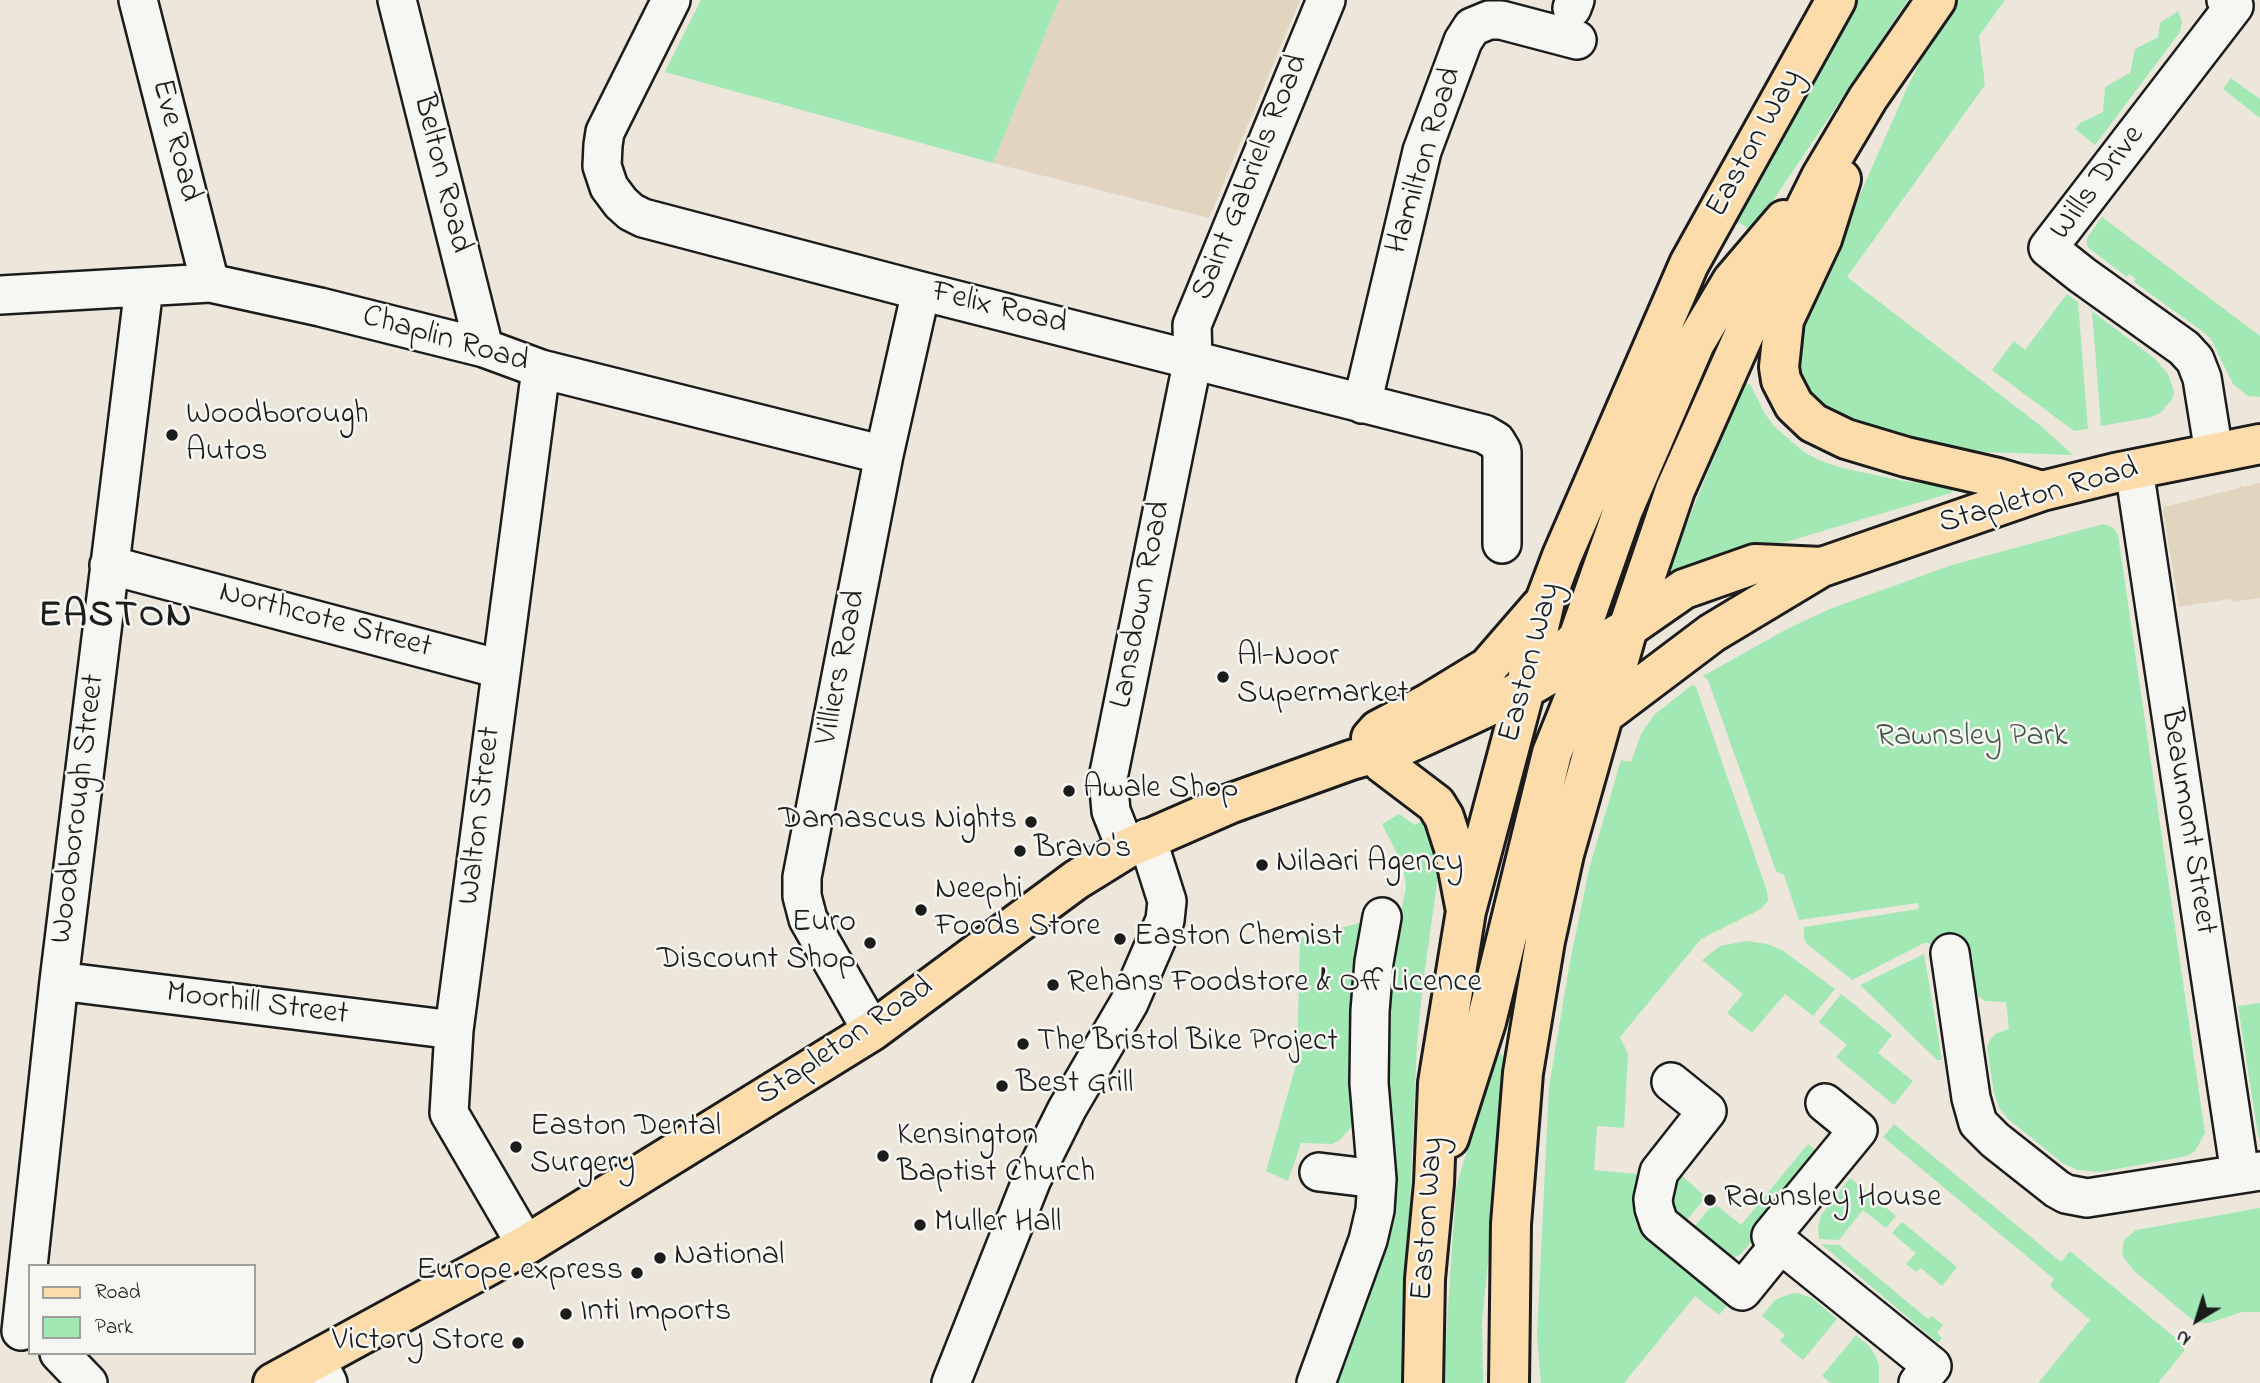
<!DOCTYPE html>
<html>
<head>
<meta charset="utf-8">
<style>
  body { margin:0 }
  #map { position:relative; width:2260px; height:1383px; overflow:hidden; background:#ede7db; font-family:"Indie Flower",sans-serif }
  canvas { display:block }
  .legend { position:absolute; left:28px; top:1264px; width:228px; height:91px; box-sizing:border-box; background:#f6f6f2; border:2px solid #9f9f9c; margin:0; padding:9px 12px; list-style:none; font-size:21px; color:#1c1c1c }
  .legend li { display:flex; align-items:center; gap:14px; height:35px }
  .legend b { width:35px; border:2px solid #9f9f9c }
  .north { position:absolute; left:2162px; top:1285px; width:70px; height:70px; -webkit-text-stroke:5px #f6f6f2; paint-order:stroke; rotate:218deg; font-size:19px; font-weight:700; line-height:28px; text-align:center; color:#1c1c1c }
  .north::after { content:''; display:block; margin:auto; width:24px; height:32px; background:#1c1c1c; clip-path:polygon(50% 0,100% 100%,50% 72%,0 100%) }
</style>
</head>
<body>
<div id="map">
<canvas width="2260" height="1383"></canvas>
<ul class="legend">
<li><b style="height:9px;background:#fddcac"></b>Road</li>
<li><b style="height:19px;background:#a1e8b4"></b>Park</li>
</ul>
<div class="north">N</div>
</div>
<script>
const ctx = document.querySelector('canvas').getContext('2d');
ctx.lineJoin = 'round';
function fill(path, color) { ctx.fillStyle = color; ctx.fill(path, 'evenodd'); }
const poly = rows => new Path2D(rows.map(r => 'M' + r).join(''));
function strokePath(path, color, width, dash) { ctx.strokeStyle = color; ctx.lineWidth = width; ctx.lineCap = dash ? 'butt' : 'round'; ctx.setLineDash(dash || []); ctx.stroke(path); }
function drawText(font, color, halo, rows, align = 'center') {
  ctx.font = font + ' "Indie Flower",sans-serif'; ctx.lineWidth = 5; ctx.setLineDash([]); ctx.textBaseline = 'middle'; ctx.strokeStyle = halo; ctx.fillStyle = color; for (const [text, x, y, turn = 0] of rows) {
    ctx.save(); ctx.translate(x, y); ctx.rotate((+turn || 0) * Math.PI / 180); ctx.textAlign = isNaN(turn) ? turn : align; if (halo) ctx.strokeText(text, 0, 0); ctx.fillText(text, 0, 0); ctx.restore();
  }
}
fill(poly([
  [1059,0,1300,0,1209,218,993,163],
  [2260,483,2260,598,2232,602,2230,599,2179,607,2163,511,2164,507,2239,488,2240,485,2244,487]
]), '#e2d5bf');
fill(poly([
  [701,0,1059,0,993,163,665,72],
  [1855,0,1908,0,1768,208,1749,229,1731,218],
  [1954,0,2005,0,1979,36,1985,85,1847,277,2041,426,2073,455,1985,452,1955,449,1908,439,1827,410,1812,398,1796,370,1793,342,1807,302,1862,190,1908,86,1931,39],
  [2178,11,2182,21,2180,32,2095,145,2075,129,2080,123,2103,112,2105,87,2130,73,2135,49,2158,37,2160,23],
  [2231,78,2260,99,2260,118,2223,89],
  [2102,217,2260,336,2260,397,2248,396,2233,384,2211,339,2202,331,2134,282,2136,279,2129,274,2127,277,2090,249,2087,245,2087,238],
  [2067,294,2078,302,2088,429,2074,431,1992,370,2014,341,2025,350],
  [2092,311,2154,358,2168,374,2174,392,2172,400,2160,413,2152,417,2101,426],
  [1744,384,1750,384,1765,414,1776,428,1804,452,1821,461,1842,468,1904,481,1952,486,1954,489,1951,493,1674,575,1669,567],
  [2103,524,2112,527,2118,535,2205,1133,2195,1151,2187,1156,2100,1172,2078,1170,2064,1164,2008,1119,2000,1109,1994,1093,1987,1047,1990,1040,1995,1034,2009,1029,2006,1002,1985,1001,1971,990,1960,949,1931,953,1929,943,1924,943,1852,980,1807,944,1804,938,1804,927,1919,909,1918,903,1799,920,1784,875,1776,871,1708,680,1703,676,1787,629,1832,608,1952,565],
  [1692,685,1696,687,1767,891,1768,901,1761,909,1701,939,1620,1037,1628,1054,1624,1128,1597,1126,1594,1170,1648,1175,1731,1301,1719,1315,1695,1296,1624,1383,1541,1383,1537,1335,1549,1087,1569,967,1589,869,1621,760,1631,762,1641,734,1654,715],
  [1399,814,1415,825,1426,819,1440,861,1423,984,1417,1043,1402,1383,1334,1383,1382,1071,1398,927,1406,887,1403,865,1382,824],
  [1376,919,1352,1126,1340,1140,1332,1144,1301,1143,1288,1181,1266,1171,1297,1061,1300,938],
  [1746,941,1767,944,1782,950,1835,989,1813,1016,1785,994,1752,1033,1727,1013,1743,994,1702,960,1720,946],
  [1924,954,1942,1060,1937,1060,1860,985],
  [1841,994,1892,1035,1878,1053,1913,1081,1894,1105,1836,1057,1847,1045,1819,1022],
  [2260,1003,2260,1139,2258,1135,2238,1006],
  [1496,1052,1509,1059,1482,1321,1483,1383,1443,1383,1456,1188],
  [1709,1123,1717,1130,1680,1174,1706,1197,1686,1221,1669,1207,1666,1197],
  [1894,1124,2061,1262,2070,1251,2184,1345,2184,1351,2158,1383,2038,1383,2090,1320,2050,1286,2054,1279,1883,1137],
  [1808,1144,1823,1156,1741,1254,1731,1259,1693,1228,1714,1203,1741,1225],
  [1850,1178,1896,1216,1886,1228,1863,1210,1839,1240,1819,1239,1818,1228,1821,1215],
  [2260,1208,2260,1312,2242,1312,2209,1323,2199,1323,2190,1318,2133,1270,2122,1255,2124,1240,2136,1230],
  [1902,1222,1957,1267,1942,1286,1921,1268,1916,1272,1906,1264,1916,1253,1892,1233],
  [1821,1244,1839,1245,1928,1319,1932,1316,1943,1325,1937,1333,1942,1338,1938,1343],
  [1797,1293,1812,1298,1837,1319,1803,1360,1780,1341,1785,1335,1762,1316,1775,1300,1789,1294],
  [1856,1335,1870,1347,1875,1355,1879,1365,1879,1383,1831,1383,1822,1376]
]), '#a1e8b4');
const minor = poly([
  [138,0,210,283],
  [397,0,484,348],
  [671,0,605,132,603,145,602,166,609,187,621,203,631,212,643,218,921,291,1484,434,1496,441,1502,451,1502,544],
  [1572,8,1575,0],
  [0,295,210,283,320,307,484,348,541,369,884,455],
  [1362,404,1422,151,1463,41,1472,27,1489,20,1501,20,1577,40],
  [2214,453,2202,378,2195,360,2184,348,2082,275,2048,248,2234,6,2226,0],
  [2134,469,2240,1174],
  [109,565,500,669],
  [1126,849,1111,811,1108,778,1193,359,1192,325,1326,0],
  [1950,953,1971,1098,1978,1123,1995,1140,2057,1189,2066,1194,2087,1198,2260,1171],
  [59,981,454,1030],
  [872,1031,808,919,802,896,802,877,884,455,921,291],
  [1671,1082,1707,1111,1659,1172,1653,1199,1654,1208,1659,1223,1742,1291,1781,1243],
  [1825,1103,1858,1130,1771,1236,1932,1366,1918,1383],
  [1319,1172,1377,1179],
  [526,1245,449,1113,454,1030,541,369],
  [21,1331,59,981,144,287],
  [59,1353,88,1383],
  [316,1359,328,1383],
  [951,1383,1032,1179,1067,1109,1129,1003,1165,920,1167,901,1147,838],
  [1316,1383,1368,1240,1375,1210,1377,1179,1369,1083,1370,1011,1374,962,1382,917]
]);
const major = poly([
  [1841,179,1822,239,1784,320,1779,367,1781,380,1794,405,1813,423,1846,439,1906,457,1998,478,2042,491],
  [1796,576,2042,491,2115,473,2260,444],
  [1552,664,1578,638,1623,510,1695,343,1732,281,1784,220],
  [1602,716,1712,633,1820,568],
  [1371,738,1378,730,1429,703,1488,667,1540,607],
  [1382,763,1436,804,1444,817,1454,848,1465,906],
  [1449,1138,1486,1022,1552,753,1579,686,1611,648],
  [273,1383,526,1245,872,1031,1076,880,1126,849,1229,804,1351,760,1402,746,1468,716,1525,689,1628,628,1684,589,1755,564,1822,567],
  [1423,1383,1425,1279,1434,1183,1438,1083,1466,911,1525,689,1545,601,1562,556,1689,264,1836,0],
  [1509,1383,1511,1224,1523,1073,1545,941,1564,854,1628,628,1675,490,1755,310,1821,177,1868,98,1936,0]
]);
strokePath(minor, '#1c1c1c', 42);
strokePath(major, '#1c1c1c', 44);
strokePath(minor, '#f6f6f2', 37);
strokePath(major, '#fddcac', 38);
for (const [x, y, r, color] of [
  [172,435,7,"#1c1c1c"],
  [1223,677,7,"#1c1c1c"],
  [1069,791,7,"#1c1c1c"],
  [1031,822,7,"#1c1c1c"],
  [1020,851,7,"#1c1c1c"],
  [1262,865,7,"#1c1c1c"],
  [921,910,7,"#1c1c1c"],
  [1120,939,7,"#1c1c1c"],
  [870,943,7,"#1c1c1c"],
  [1053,985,7,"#1c1c1c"],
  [1023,1044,7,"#1c1c1c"],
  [1002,1086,7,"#1c1c1c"],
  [516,1147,7,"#1c1c1c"],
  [883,1156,7,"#1c1c1c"],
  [1710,1200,7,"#1c1c1c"],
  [920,1225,7,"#1c1c1c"],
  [660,1258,7,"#1c1c1c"],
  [637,1273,7,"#1c1c1c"],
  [566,1314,7,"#1c1c1c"],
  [518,1343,7,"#1c1c1c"]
]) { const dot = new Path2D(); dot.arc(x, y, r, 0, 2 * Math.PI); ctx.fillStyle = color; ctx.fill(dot); strokePath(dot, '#f6f6f2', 2.5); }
drawText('32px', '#1c1c1c', '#f6f6f2', [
  ["Eve Road",174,141,76],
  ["Easton Way",1756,144,-61],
  ["Hamilton Road",1426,161,-73],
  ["Belton Road",440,174,76],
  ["Saint Gabriels Road",1252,178,-68],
  ["Wills Drive",2099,184,-53],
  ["Felix Road",999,310,14],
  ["Chaplin Road",445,341,16],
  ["Stapleton Road",2039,498,-16],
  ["Lansdown Road",1143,605,-79],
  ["Northcote Street",325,622,15],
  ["Easton Way",1532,663,-75],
  ["Villiers Road",843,668,-79],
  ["Woodborough Street",80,809,-83],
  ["Walton Street",482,816,-83],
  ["Beaumont Street",2186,822,81],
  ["Moorhill Street",257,1006,7],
  ["Stapleton Road",846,1043,-34],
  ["Easton Way",1430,1219,-86]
]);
drawText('32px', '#1c1c1c', '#f6f6f2', [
  ["Woodborough",186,417],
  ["Autos",186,454],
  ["Al-Noor",1237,659],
  ["Supermarket",1237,696],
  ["Awale Shop",1083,791],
  ["Damascus Nights",1017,822,"right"],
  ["Bravo's",1034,851],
  ["Nilaari Agency",1276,865],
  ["Neephi",935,892],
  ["Foods Store",935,929],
  ["Euro",856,925,"right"],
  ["Discount Shop",856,962,"right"],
  ["Easton Chemist",1134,939],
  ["Rehans Foodstore & Off Licence",1067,985],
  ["The Bristol Bike Project",1037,1044],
  ["Best Grill",1016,1086],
  ["Easton Dental",530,1129],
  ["Surgery",530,1166],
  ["Kensington",897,1138],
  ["Baptist Church",897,1175],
  ["Rawnsley House",1724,1200],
  ["Muller Hall",934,1225],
  ["National",674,1258],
  ["Europe express",623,1273,"right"],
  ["Inti Imports",580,1314],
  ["Victory Store",504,1343,"right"]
], 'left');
drawText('32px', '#44594a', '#f6f6f2', [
  ["Rawnsley Park",1972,739]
]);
ctx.letterSpacing = '2px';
drawText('bold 38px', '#1c1c1c', '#f6f6f2', [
  ["EASTON",116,619]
]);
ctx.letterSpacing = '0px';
</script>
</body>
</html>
